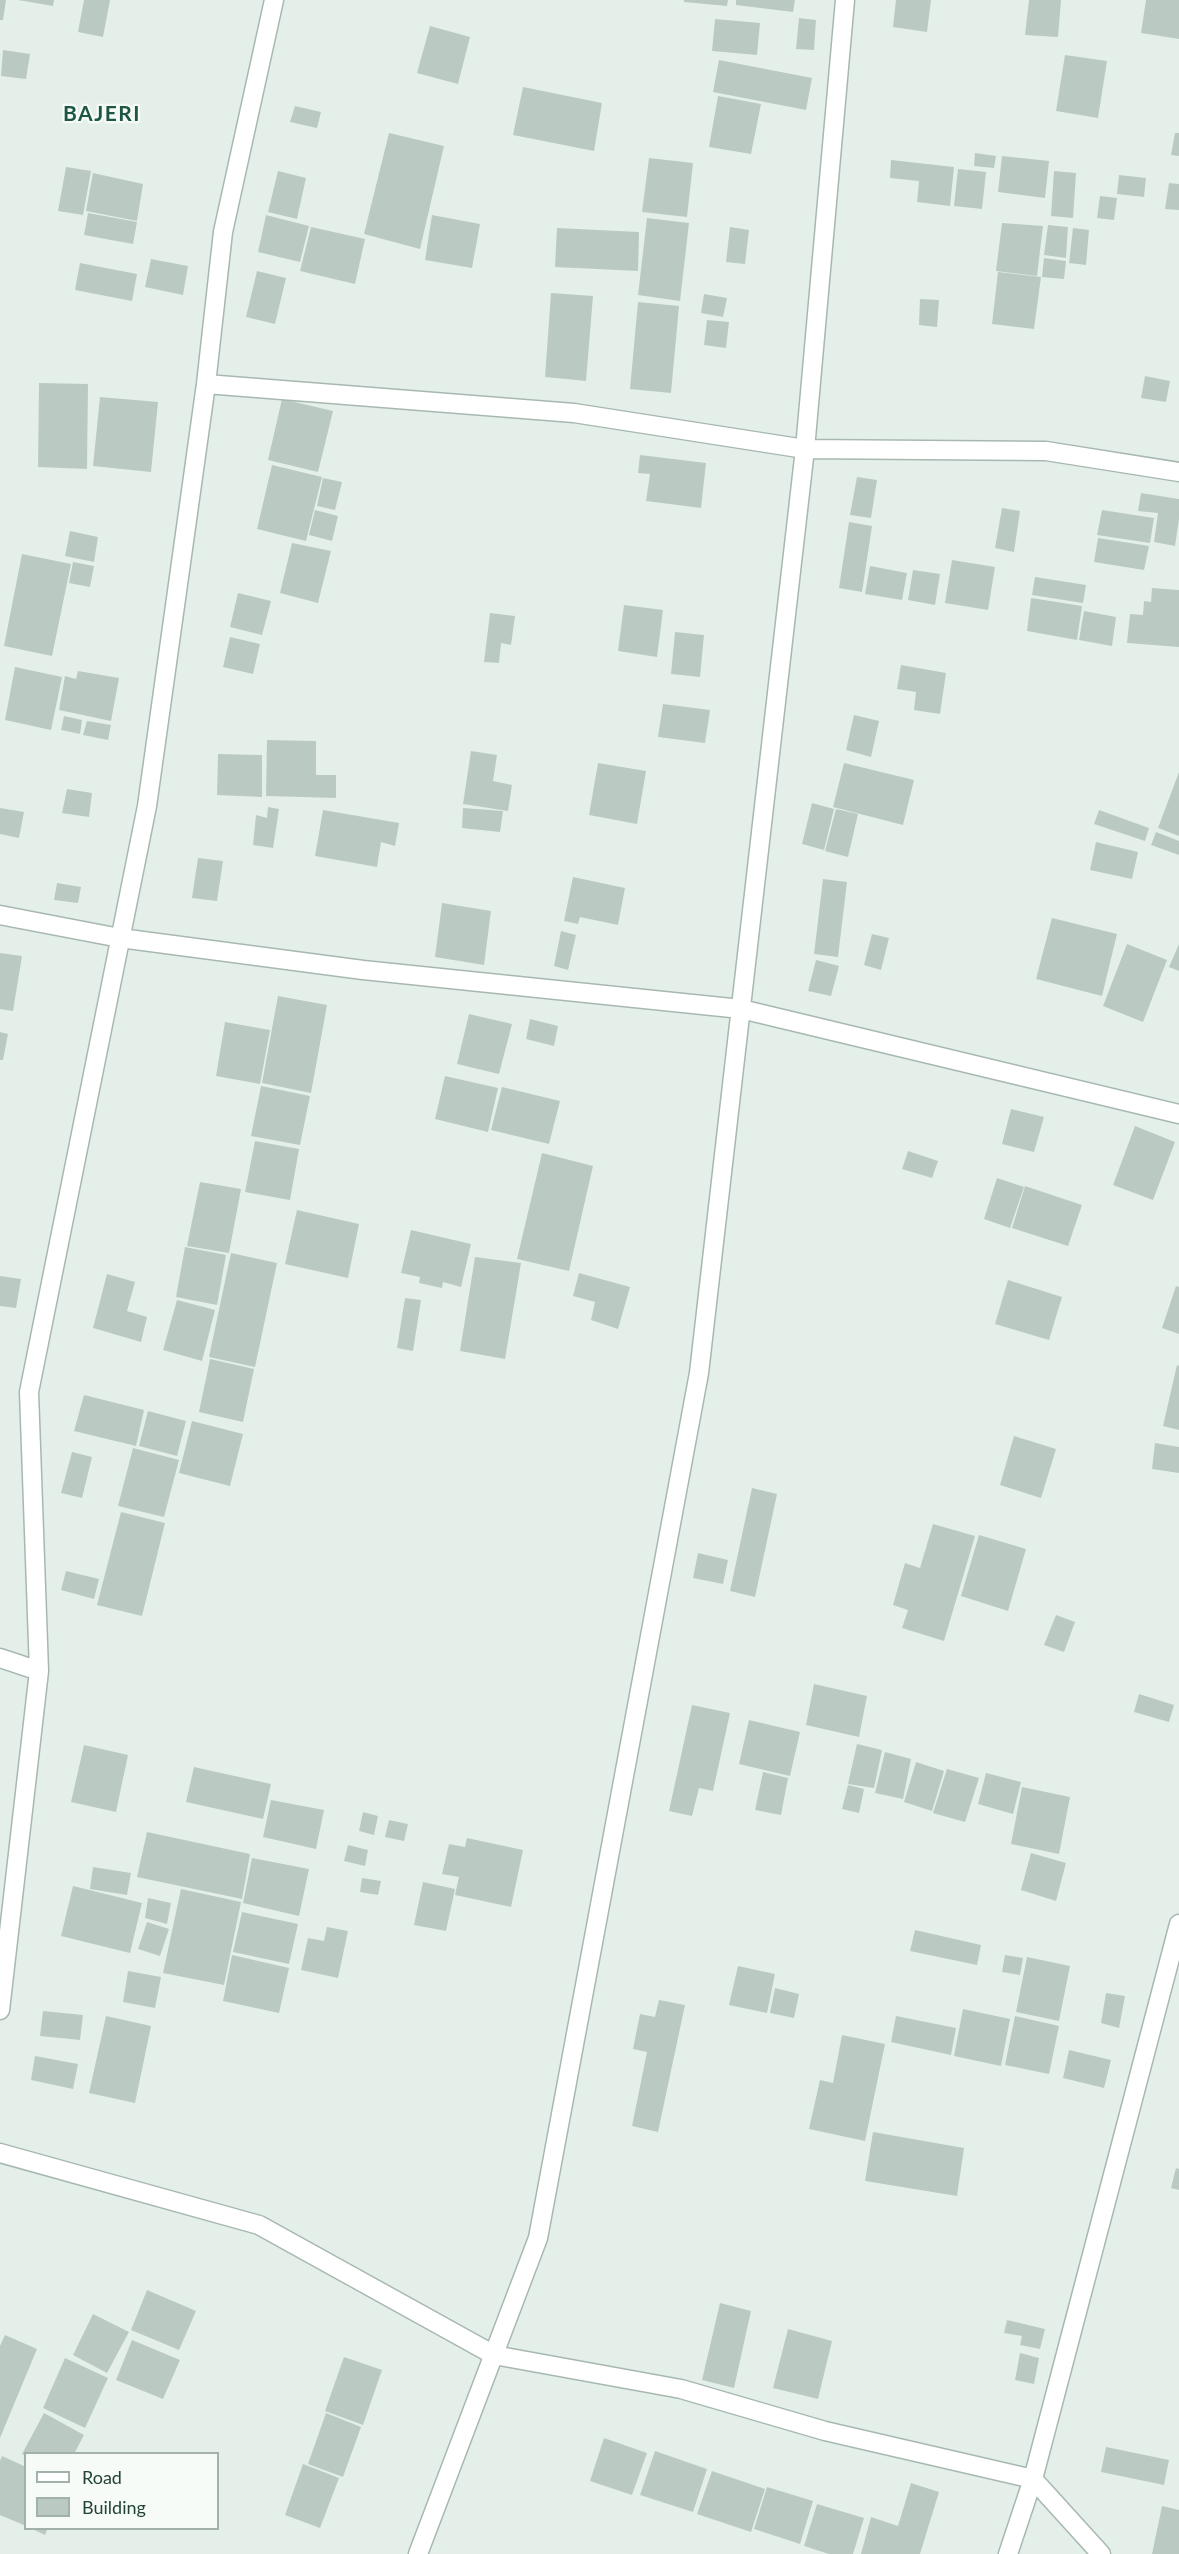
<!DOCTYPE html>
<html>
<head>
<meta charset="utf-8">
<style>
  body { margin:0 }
  #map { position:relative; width:1179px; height:2554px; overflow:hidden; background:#e5efea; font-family:Lato,sans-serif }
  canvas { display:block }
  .legend { position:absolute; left:24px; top:2452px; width:195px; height:78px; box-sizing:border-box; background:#f7fbf8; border:2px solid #a2b1ab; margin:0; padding:8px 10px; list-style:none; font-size:18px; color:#234337 }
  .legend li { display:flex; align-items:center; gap:12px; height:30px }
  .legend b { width:30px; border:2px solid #a2b1ab }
</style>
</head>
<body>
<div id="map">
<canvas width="1179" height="2554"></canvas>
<ul class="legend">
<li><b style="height:8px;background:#fff"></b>Road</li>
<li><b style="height:16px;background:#bacac3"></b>Building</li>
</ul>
</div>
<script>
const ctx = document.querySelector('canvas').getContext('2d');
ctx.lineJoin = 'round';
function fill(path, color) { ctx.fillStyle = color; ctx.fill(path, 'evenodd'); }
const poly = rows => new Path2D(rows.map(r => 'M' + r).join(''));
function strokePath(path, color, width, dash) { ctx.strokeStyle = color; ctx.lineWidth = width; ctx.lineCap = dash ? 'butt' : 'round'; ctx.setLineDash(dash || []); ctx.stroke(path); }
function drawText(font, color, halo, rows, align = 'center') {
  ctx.font = font + ' Lato,sans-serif'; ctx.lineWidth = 4.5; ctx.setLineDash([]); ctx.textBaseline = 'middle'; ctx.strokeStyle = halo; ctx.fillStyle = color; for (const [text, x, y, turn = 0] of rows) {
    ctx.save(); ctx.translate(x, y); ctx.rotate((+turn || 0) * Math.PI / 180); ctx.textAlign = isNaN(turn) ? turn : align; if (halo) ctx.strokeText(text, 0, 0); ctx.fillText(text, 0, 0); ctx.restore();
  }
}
fill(poly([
  [0,0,6,0,3,20,0,20],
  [18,0,54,0,53,6],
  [84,0,110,0,103,37,78,32],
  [684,0,728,0,727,6,684,2],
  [736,0,795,0,793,12,736,5],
  [896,0,931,0,927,32,893,27],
  [1029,0,1061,0,1058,37,1025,35],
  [1146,0,1179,0,1179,39,1141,33],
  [799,18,816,20,814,50,796,49],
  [715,19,760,23,757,55,712,51],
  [430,26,470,37,458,84,417,73],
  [3,50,30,54,26,79,1,76],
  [1065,55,1107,61,1098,118,1056,111],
  [719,60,812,78,806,110,713,92],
  [523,87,602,103,594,151,513,135],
  [718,96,761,104,751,154,709,147],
  [295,106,321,112,317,128,290,122],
  [389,133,444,146,420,249,364,234],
  [1175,133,1179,133,1179,156,1171,155],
  [975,153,996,156,994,168,974,166],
  [1002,156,1049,161,1045,198,998,192],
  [649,158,693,163,687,217,642,212],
  [891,160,954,167,950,206,917,202,919,181,890,178],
  [66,167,91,171,83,215,58,211],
  [958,169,986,172,982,209,954,206],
  [278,171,306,178,297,219,268,212],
  [1054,171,1076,173,1073,218,1051,216],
  [93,173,143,184,137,221,86,211],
  [1119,175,1146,178,1144,197,1117,194],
  [1169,183,1179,184,1179,210,1165,209],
  [1100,196,1117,198,1114,220,1097,218],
  [88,213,137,222,133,244,84,235],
  [266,215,309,226,300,262,258,252],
  [432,215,480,224,472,268,425,260],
  [647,218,689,223,680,301,638,295],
  [1002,223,1043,226,1037,276,996,271],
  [1048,225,1068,227,1066,258,1044,255],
  [311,227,365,239,355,284,300,271],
  [730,227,749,230,745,264,726,262],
  [557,228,639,232,638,271,555,267],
  [1073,228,1089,230,1086,265,1069,263],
  [1044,258,1066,261,1064,279,1042,277],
  [151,259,188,266,183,295,145,287],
  [80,263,137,274,132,301,75,290],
  [257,271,286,278,275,324,246,317],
  [998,272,1041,277,1034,329,992,324],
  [551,293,593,296,586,381,545,377],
  [704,294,727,298,723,317,701,313],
  [920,299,939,300,937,327,919,325],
  [638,302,679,306,671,393,630,389],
  [707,320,729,322,726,348,704,345],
  [1145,376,1170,381,1166,402,1141,398],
  [39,383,88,384,87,469,38,467],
  [100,397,158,402,151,472,93,466],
  [282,399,333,411,318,472,268,460],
  [640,455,706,463,701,508,646,501,650,474,638,473],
  [272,465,322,477,306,541,257,529],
  [857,477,877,480,871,518,850,515],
  [323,478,342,482,335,510,317,506],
  [1141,493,1179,499,1179,519,1175,546,1154,542,1158,513,1138,511],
  [1002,508,1020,511,1014,552,995,548],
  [315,510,338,516,332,541,309,535],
  [1102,510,1154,518,1150,543,1097,535],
  [849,522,872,526,862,592,839,588],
  [70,531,98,537,94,562,65,556],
  [1098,538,1149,546,1144,570,1094,562],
  [292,543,331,551,318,603,280,593],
  [22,554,71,564,52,656,4,646],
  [952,560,995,567,988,610,945,603],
  [73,562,94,566,90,587,69,583],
  [870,566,907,573,902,600,865,594],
  [913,570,940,574,935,605,908,600],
  [1035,577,1086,585,1083,603,1032,595],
  [1152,588,1179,590,1179,647,1127,643,1130,614,1143,615,1144,601,1151,602],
  [238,593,271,601,262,635,230,627],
  [1031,598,1082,606,1077,640,1027,631],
  [624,605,663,610,657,657,618,651],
  [1084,611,1116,617,1112,646,1079,640],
  [490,613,515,616,511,645,501,643,499,663,484,662],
  [675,632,704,635,700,677,671,674],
  [230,637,260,644,253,674,223,667],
  [901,665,946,673,940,714,914,710,916,692,897,689],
  [15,667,62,677,51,730,5,720],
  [78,671,119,678,111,721,59,710,65,676,76,679],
  [663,704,710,710,705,743,658,737],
  [854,715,879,721,871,757,846,750],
  [64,716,82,720,80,734,61,730],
  [87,721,111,725,108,740,83,735],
  [267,740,316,741,316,775,336,775,336,798,266,796],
  [471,751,497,755,493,781,512,785,508,811,463,804],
  [218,754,262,755,262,797,217,795],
  [598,763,646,771,637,824,589,815],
  [844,763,914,780,903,825,833,807],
  [1179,772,1179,836,1158,828],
  [67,789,92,793,89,817,62,813],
  [812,803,834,809,824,850,802,844],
  [268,807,279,809,273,848,253,845,256,815,267,818],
  [0,808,24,812,19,838,0,834],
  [463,808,503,811,500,832,462,828],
  [836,809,858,814,848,857,825,851],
  [323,810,399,823,395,846,381,842,377,867,315,856],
  [1099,810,1149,828,1145,841,1094,824],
  [1156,832,1179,841,1179,855,1151,845],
  [1096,842,1138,852,1132,879,1090,870],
  [198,858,223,861,217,901,192,898],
  [573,877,625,888,618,925,580,917,578,924,564,921],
  [823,879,847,882,838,957,814,954],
  [57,883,81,887,78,903,54,900],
  [442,903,491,911,484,965,435,957],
  [1052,918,1117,934,1102,996,1036,979],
  [561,931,576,935,568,970,554,966],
  [872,934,889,938,881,970,864,965],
  [1127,944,1167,960,1143,1022,1103,1006],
  [1179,944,1179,971,1169,967],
  [0,953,22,956,13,1011,0,1009],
  [816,960,839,966,831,996,808,991],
  [278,996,327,1005,311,1093,262,1083],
  [469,1014,512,1024,499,1074,457,1064],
  [530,1019,558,1026,554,1046,526,1039],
  [225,1022,270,1030,260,1084,216,1076],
  [0,1032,8,1034,3,1060,0,1060],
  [445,1076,498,1088,488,1132,435,1119],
  [261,1086,310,1096,300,1145,251,1136],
  [502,1087,560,1101,549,1144,491,1130],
  [1011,1109,1044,1117,1034,1152,1002,1144],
  [1135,1126,1175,1142,1153,1200,1113,1185],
  [255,1141,299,1149,290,1200,245,1192],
  [908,1151,938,1161,932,1178,902,1169],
  [542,1153,593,1166,569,1271,517,1259],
  [997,1178,1024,1187,1010,1228,984,1219],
  [200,1182,241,1189,229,1253,187,1246],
  [1025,1186,1082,1205,1068,1246,1012,1228],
  [297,1210,359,1224,348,1278,285,1264],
  [411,1230,471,1244,461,1287,443,1282,442,1288,419,1283,420,1277,401,1273],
  [185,1247,226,1255,217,1305,176,1297],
  [231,1253,277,1263,255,1367,209,1357],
  [475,1257,521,1263,505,1359,460,1351],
  [579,1273,630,1287,618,1329,591,1320,595,1302,573,1296],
  [107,1274,135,1282,127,1311,147,1317,141,1342,93,1328],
  [0,1276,21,1279,16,1308,0,1306],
  [1008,1280,1062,1297,1049,1340,995,1324],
  [1176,1286,1179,1287,1179,1334,1162,1328],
  [405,1298,421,1300,413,1351,397,1348],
  [177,1300,215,1310,202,1361,163,1350],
  [210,1359,254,1369,243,1422,199,1412],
  [1177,1365,1179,1366,1179,1430,1163,1426],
  [84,1395,144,1410,136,1446,74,1431],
  [148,1411,186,1421,177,1456,139,1446],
  [192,1421,243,1434,230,1486,179,1473],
  [1014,1436,1056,1449,1041,1498,1000,1485],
  [1155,1443,1179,1447,1179,1473,1152,1469],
  [133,1448,179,1460,164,1517,118,1506],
  [72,1452,92,1457,82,1498,61,1493],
  [752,1488,777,1494,755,1597,730,1591],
  [121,1512,165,1523,142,1616,97,1605],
  [933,1524,975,1536,944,1641,902,1628,908,1610,893,1605,905,1563,920,1568],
  [979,1535,1026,1549,1008,1611,961,1596],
  [698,1553,728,1560,723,1584,693,1578],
  [66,1571,99,1579,94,1599,61,1590],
  [1056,1615,1075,1622,1064,1652,1044,1645],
  [814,1684,867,1696,859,1737,806,1725],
  [1139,1694,1174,1705,1169,1722,1134,1712],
  [692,1705,730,1713,713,1791,699,1788,692,1816,669,1811],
  [749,1720,800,1732,790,1776,739,1764],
  [857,1744,882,1750,874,1788,848,1784],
  [84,1745,128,1755,116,1812,71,1802],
  [885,1752,911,1759,903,1799,875,1793],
  [916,1762,944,1771,932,1811,904,1802],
  [194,1767,271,1784,263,1819,186,1802],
  [947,1769,979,1778,965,1822,933,1813],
  [763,1772,788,1778,781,1815,755,1810],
  [986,1773,1021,1782,1013,1814,978,1804],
  [848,1785,864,1789,859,1813,842,1809],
  [1022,1787,1070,1797,1059,1854,1011,1844],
  [271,1800,324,1810,316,1849,263,1837],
  [363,1812,378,1816,374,1835,359,1831],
  [389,1820,408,1824,404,1841,385,1837],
  [147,1832,250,1854,242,1899,137,1877],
  [467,1838,523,1850,511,1907,455,1895,459,1877,442,1874,449,1844,465,1847],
  [348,1845,368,1850,365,1866,344,1861],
  [1031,1853,1066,1863,1056,1901,1021,1890],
  [252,1858,309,1869,299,1916,243,1903],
  [93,1867,131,1873,127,1895,90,1889],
  [362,1878,381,1881,378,1895,360,1892],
  [423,1882,455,1889,446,1931,414,1925],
  [73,1886,142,1903,130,1953,61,1936],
  [181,1889,241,1902,224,1985,163,1973],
  [148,1898,171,1903,167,1924,145,1918],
  [242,1912,298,1924,289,1964,233,1952],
  [147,1922,169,1929,160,1956,138,1949],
  [327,1927,348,1931,338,1978,301,1970,308,1938,324,1941],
  [915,1930,981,1945,977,1965,910,1951],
  [232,1955,289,1968,279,2013,223,2001],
  [1005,1955,1023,1958,1020,1975,1002,1972],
  [1027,1957,1070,1966,1059,2021,1016,2012],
  [738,1966,775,1974,767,2013,729,2005],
  [128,1971,161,1977,155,2008,123,2002],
  [775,1988,799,1994,794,2018,770,2013],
  [1106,1993,1125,1996,1119,2028,1101,2023],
  [659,2000,685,2005,658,2132,632,2126,647,2052,633,2049,640,2014,655,2017],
  [963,2009,1010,2019,1001,2066,954,2056],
  [43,2011,83,2015,80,2040,40,2036],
  [106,2016,151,2026,135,2103,89,2093],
  [896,2016,956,2028,951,2055,891,2042],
  [1015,2016,1059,2026,1049,2074,1005,2065],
  [842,2035,885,2044,865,2141,809,2129,820,2080,833,2083],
  [1069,2050,1111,2060,1104,2088,1063,2078],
  [35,2056,78,2064,73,2089,31,2080],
  [873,2132,964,2148,957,2196,865,2181],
  [1176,2168,1179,2169,1179,2190,1171,2188],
  [147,2290,196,2311,179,2350,131,2330],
  [720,2303,751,2311,734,2388,702,2380],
  [93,2314,129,2332,107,2373,73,2355],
  [1007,2320,1045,2329,1040,2349,1020,2345,1022,2336,1004,2333],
  [788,2329,832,2341,818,2399,773,2388],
  [5,2335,37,2349,0,2438,0,2346],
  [132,2340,180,2360,163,2399,116,2380],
  [1020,2353,1039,2358,1034,2384,1015,2380],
  [344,2357,382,2370,363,2425,325,2411],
  [65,2358,108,2378,85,2428,43,2408],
  [44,2413,84,2435,74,2454,26,2454,26,2456,22,2454],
  [326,2413,361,2427,343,2477,308,2464],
  [604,2438,647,2453,632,2495,590,2481],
  [1106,2447,1169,2460,1164,2485,1101,2472],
  [655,2451,707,2469,693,2512,640,2495],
  [2,2456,26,2467,26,2526,0,2515,0,2461],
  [303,2464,339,2478,320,2528,285,2515],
  [712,2471,765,2489,751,2532,697,2514],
  [911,2483,939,2492,920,2554,861,2554,871,2517,898,2526],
  [767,2487,813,2501,800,2544,754,2529],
  [817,2504,864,2518,853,2554,829,2554,804,2546],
  [1162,2506,1179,2510,1179,2554,1152,2554],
  [30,2528,48,2528,45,2535]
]), '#bacac3');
const minor = poly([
  [206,384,574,413,805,449,1046,451,1179,472],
  [0,915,120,938,363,970,741,1009,1179,1114],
  [0,1658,39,1671],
  [0,2010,39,1671,29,1392,147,806,206,384,223,232,274,0],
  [0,2153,259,2225,494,2355,681,2389,825,2431,1033,2479,1101,2554],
  [418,2554,538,2238,699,1373,805,449,845,0],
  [1008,2554,1033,2479,1179,1924]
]);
strokePath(minor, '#a7b8b1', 21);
strokePath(minor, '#fff', 18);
ctx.letterSpacing = '1.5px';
drawText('bold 21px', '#1d5744', '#f7fbf8', [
  ["BAJERI",102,114]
]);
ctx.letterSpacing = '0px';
</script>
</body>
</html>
